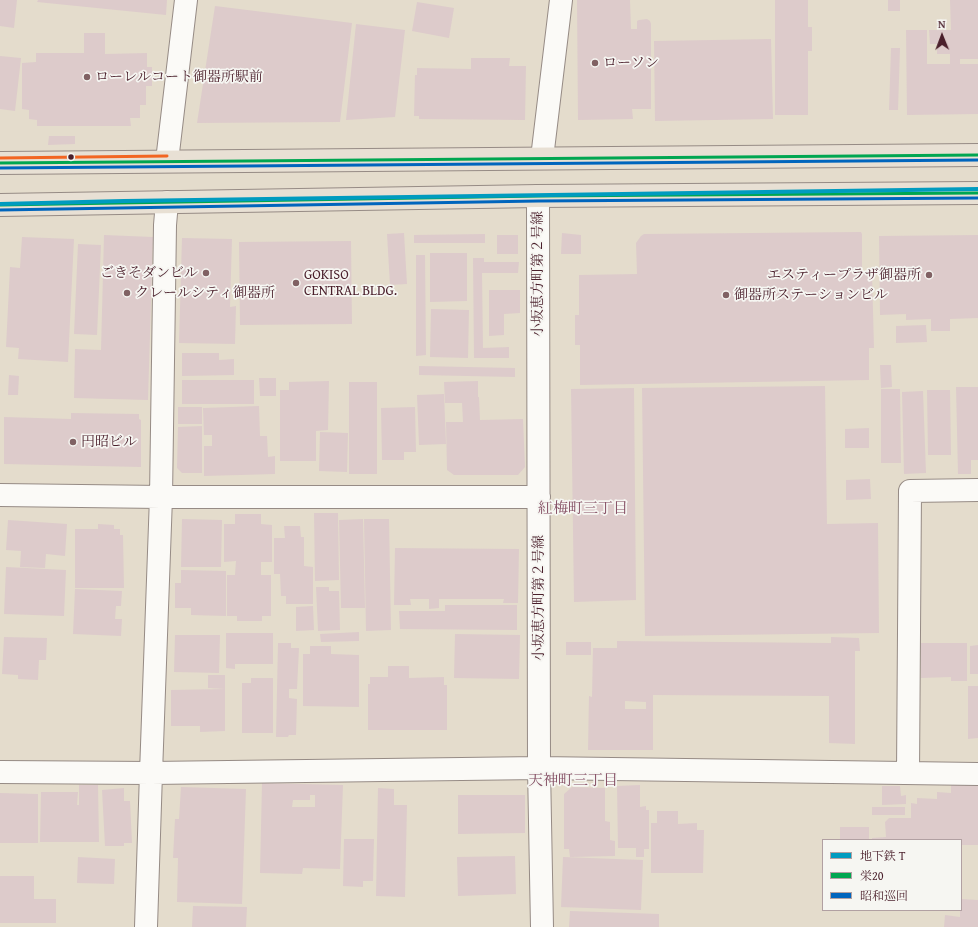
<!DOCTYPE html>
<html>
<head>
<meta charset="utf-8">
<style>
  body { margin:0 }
  #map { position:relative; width:978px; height:927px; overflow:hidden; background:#e4dccc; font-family:"Gentium Book Plus","Noto Serif JP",serif }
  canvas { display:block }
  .legend { position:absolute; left:822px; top:839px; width:140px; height:72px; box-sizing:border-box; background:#f6f6f2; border:1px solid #b1a0a2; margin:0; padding:5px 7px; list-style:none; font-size:12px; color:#4a1f2b }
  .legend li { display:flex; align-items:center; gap:8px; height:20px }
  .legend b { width:20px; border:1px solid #b1a0a2 }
  .north { position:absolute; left:922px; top:16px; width:40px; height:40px; -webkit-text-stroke:3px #f6f6f2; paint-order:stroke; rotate:359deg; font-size:11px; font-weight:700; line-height:16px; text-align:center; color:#4a1f2b }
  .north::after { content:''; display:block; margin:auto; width:14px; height:18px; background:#4a1f2b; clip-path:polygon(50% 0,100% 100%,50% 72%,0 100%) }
</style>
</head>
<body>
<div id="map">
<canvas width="978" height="927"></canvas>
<ul class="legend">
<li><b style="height:5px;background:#009bbf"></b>地下鉄 T</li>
<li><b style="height:5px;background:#00a651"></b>栄20</li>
<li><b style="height:5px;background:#0065bd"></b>昭和巡回</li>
</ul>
<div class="north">N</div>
</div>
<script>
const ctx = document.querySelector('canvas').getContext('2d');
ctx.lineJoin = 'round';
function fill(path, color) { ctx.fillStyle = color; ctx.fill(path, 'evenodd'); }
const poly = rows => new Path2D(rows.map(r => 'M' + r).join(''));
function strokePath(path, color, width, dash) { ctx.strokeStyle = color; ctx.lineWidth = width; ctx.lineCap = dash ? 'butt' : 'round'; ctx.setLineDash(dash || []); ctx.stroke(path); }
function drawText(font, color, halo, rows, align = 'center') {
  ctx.font = font + ' "Gentium Book Plus","Noto Serif JP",serif'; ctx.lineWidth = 3.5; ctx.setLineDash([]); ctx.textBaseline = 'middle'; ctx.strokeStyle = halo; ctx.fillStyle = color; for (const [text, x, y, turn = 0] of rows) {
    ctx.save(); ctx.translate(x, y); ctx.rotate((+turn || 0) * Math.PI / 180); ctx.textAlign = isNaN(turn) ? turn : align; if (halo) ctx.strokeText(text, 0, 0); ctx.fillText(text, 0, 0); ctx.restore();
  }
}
fill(poly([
  [0,0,17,0,14,28,0,26],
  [38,0,167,0,166,15,37,2],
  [577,0,630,0,631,29,637,29,637,21,639,20,647,19,650,21,651,24,651,109,632,109,633,119,578,120],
  [775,0,808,0,808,27,812,27,812,51,808,51,808,115,775,115],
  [888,0,900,0,900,11,888,11],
  [950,0,978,0,978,59,960,59,960,64,978,64,978,114,907,115,906,30,927,30,927,64,950,64,950,54,937,54,937,44,930,44,929,30,951,30],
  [417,2,454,8,449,38,412,31],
  [215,6,352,23,340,122,197,123],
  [356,24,405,30,395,117,346,120],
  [84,33,105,33,105,54,147,53,147,67,152,67,152,86,146,86,146,105,140,105,140,118,130,118,131,126,37,126,37,120,29,119,29,110,22,109,22,63,36,62,36,53,84,53],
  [771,39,773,119,655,121,654,41],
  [891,48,900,48,898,110,889,110],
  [0,56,21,58,15,111,0,109],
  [471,58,510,58,509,66,526,66,525,120,419,119,419,116,414,116,415,75,417,75,417,68,471,69],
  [49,136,75,136,75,144,48,145],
  [858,232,861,232,862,234,862,273,872,273,874,348,869,348,869,380,580,385,580,345,575,345,575,315,579,315,579,275,637,274,636,243,641,236,644,234],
  [404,233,407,284,390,285,387,234],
  [562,233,581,235,581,254,561,254],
  [485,234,485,243,414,243,414,235],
  [104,235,153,237,148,400,74,398,75,349,101,350],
  [497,235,518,235,518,254,497,254],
  [978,235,978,318,950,319,950,331,931,331,931,319,906,320,906,314,880,315,879,236],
  [22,237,74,239,68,362,18,359,19,348,6,347,10,267,20,268],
  [182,238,232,239,230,307,236,306,235,344,179,343],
  [351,241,352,324,240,325,239,242],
  [78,244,101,245,97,335,74,334],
  [430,253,467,253,467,301,430,302],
  [416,255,425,255,426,355,416,356],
  [473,258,484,258,484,262,519,262,518,273,482,273,483,348,509,347,509,358,474,358],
  [489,290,520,290,520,313,504,314,504,335,489,336],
  [431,309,469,310,468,358,430,357],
  [926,325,927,342,896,343,896,326],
  [182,353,219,353,219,360,234,359,234,375,182,376],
  [880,365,891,365,892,387,881,388],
  [419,366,515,368,515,377,419,375],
  [9,375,19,376,18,395,8,395],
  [259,378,276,378,276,396,260,396],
  [182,380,254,380,254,404,182,404],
  [329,381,328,430,316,431,316,461,280,461,280,390,289,390,289,382],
  [478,381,478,397,479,397,480,420,523,419,525,467,518,475,454,475,447,470,446,422,463,422,462,403,445,403,444,382],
  [349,382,377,382,377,474,349,474],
  [825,386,827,524,878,523,879,633,645,636,642,388],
  [956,387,978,387,978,460,971,460,971,474,958,474],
  [634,388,636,600,574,602,571,389],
  [881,389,900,389,901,463,881,463],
  [927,390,950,390,951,455,928,455],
  [923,391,926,473,904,474,902,392],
  [444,394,446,444,419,445,417,395],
  [259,406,260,436,267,436,268,457,275,456,275,474,204,476,204,446,212,446,212,435,204,435,203,408],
  [178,407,202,407,202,424,178,424],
  [415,407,416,452,404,452,404,460,382,460,381,408],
  [71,413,139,414,139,419,141,420,141,467,4,464,4,417,71,419],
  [202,426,202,473,182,473,177,468,178,427],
  [869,428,869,448,845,448,845,429],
  [320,432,348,433,347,472,319,471],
  [870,479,871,499,846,500,846,480],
  [314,513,338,513,339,580,315,581],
  [235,514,261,514,261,524,272,525,272,562,261,562,261,575,271,575,271,616,262,616,262,621,237,621,237,616,227,616,227,575,235,575,236,561,224,562,224,524,235,524],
  [182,519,222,520,221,567,181,567],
  [363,519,365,608,341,608,339,520],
  [364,519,389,519,391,630,366,631],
  [8,520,67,524,65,556,46,554,45,568,20,567,21,551,6,550],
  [98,524,114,525,114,529,120,529,120,535,123,535,124,588,75,588,75,529,98,529],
  [284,526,300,526,301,537,304,537,304,566,313,567,313,604,286,604,286,596,281,596,280,574,274,574,274,538,285,538],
  [395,548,519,549,518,603,503,603,504,599,439,599,439,608,429,609,429,599,410,599,411,605,394,605],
  [6,567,66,570,64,616,4,614],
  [181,570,226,571,226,616,191,615,191,608,175,608,175,583,181,583],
  [316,587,329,587,329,591,339,591,340,630,318,631],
  [75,589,122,591,121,606,116,606,115,619,122,619,121,636,73,634],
  [445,605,517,605,517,630,400,629,399,611,445,611],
  [313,606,314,630,296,631,296,607],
  [359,632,359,641,321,642,320,634],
  [226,633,273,633,273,664,235,664,235,669,226,668],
  [455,634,520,635,519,679,454,678],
  [175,635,220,635,219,673,174,672],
  [4,637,47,638,46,660,39,660,38,680,18,679,18,675,2,674],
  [831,637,859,638,860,651,855,651,855,744,829,743,829,696,653,695,653,750,588,750,589,696,592,697,593,648,617,648,617,641,831,643],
  [625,701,646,702,646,709,625,709],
  [566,642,591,642,591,655,566,655],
  [278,643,291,643,291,648,299,648,297,689,289,689,289,698,297,699,296,735,289,735,288,737,276,737],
  [921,643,967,643,967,681,951,681,951,677,921,678],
  [978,645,978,674,970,674,970,646],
  [310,646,331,646,331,654,359,655,359,707,303,706,303,654,310,654],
  [388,666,409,666,409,678,444,677,444,685,447,685,447,730,368,730,368,684,370,684,370,677,388,677],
  [208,675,225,675,225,689,208,688],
  [251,678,273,678,273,733,242,733,242,683,251,683],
  [968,686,978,686,978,738,968,739],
  [225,689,225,731,200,732,200,726,171,726,171,690],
  [262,783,343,785,340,869,303,868,302,874,260,873],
  [310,795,315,795,315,807,292,807,293,800,310,800],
  [79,785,98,785,99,842,40,842,41,792,78,792,77,805,79,805],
  [640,785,640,807,646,806,646,810,649,810,649,849,644,849,644,857,636,857,636,848,618,848,617,786],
  [951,785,978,785,978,845,961,845,961,840,872,840,872,838,886,837,885,822,889,818,911,818,911,803,917,804,917,798,937,799,937,792,951,793],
  [882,786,900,786,901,796,906,795,906,804,882,805],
  [181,787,246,789,242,904,177,902,178,858,173,858,175,819,179,819],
  [572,787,605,788,605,821,610,822,610,840,615,841,615,856,570,857,569,849,564,849,564,794],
  [124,788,124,801,130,801,132,843,124,843,124,846,105,846,102,790],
  [378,788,394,789,394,805,407,805,405,897,376,896],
  [0,793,38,794,38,843,0,843],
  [458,795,525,795,525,833,458,834],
  [872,807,905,807,905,815,872,815],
  [657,811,678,811,678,824,697,823,697,830,704,830,703,873,651,873,651,823,657,823],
  [840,827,869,827,869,840,840,840],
  [344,839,374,839,373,881,363,881,363,887,343,886],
  [515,856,516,894,458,896,457,857],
  [78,857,115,859,114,884,77,883],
  [563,857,643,860,641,910,561,907],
  [0,876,34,876,34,899,56,899,56,923,0,923],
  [961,899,978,900,978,927,944,927,945,915,960,917,960,910,961,910],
  [193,906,247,907,246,927,192,927],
  [570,911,659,914,659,927,569,927]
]), '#ddcbcb');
const minor = poly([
  [542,158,561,0],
  [167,161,186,0],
  [538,196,539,768,542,927],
  [0,495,161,497,539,497],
  [0,772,151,773,539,768,978,774],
  [908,773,910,491,978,490],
  [146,927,151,773,161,497,165,225,167,202]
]);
const major = poly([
  [0,163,978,155],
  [0,205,538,196,978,193]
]);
strokePath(minor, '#968b85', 24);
strokePath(major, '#968b85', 24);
strokePath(minor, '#fbfaf7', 22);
strokePath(major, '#e8e0d4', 22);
strokePath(poly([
  [0,163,978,155],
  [0,205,538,196,978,193]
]), '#00a651', 3);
strokePath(poly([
  [0,168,978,160],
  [0,210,538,201,978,198]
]), '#0065bd', 3);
strokePath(poly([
  [0,158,167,156]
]), '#f26522', 3);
strokePath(poly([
  [0,204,124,201,978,189]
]), '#009bbf', 4);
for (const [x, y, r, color] of [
  [595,63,4,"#806163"],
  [87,77,4,"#806163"],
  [71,157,3.5,"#4a1f2b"],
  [206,273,4,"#806163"],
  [929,275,4,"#806163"],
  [296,283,4,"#806163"],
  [127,293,4,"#806163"],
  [726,295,4,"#806163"],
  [73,442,4,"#806163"]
]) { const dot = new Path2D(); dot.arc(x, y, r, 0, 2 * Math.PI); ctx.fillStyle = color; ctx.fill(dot); strokePath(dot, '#f6f6f2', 1.5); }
drawText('14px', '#4a1f2b', '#f6f6f2', [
  ["ローソン",603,63],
  ["ローレルコート御器所駅前",95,77],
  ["ごきそダンビル",198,273,"right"],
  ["GOKISO",304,275],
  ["CENTRAL BLDG.",304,291],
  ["エスティープラザ御器所",921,275,"right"],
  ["クレールシティ御器所",135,293],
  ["御器所ステーションビル",734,295],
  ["円昭ビル",81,442]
], 'left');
drawText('14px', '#4a1f2b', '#f6f6f2', [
  ["小坂恵方町第２号線",538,274,-90],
  ["小坂恵方町第２号線",539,598,-90]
]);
drawText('15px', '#844e63', '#f6f6f2', [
  ["紅梅町三丁目",583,509],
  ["天神町三丁目",573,781]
]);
</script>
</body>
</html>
